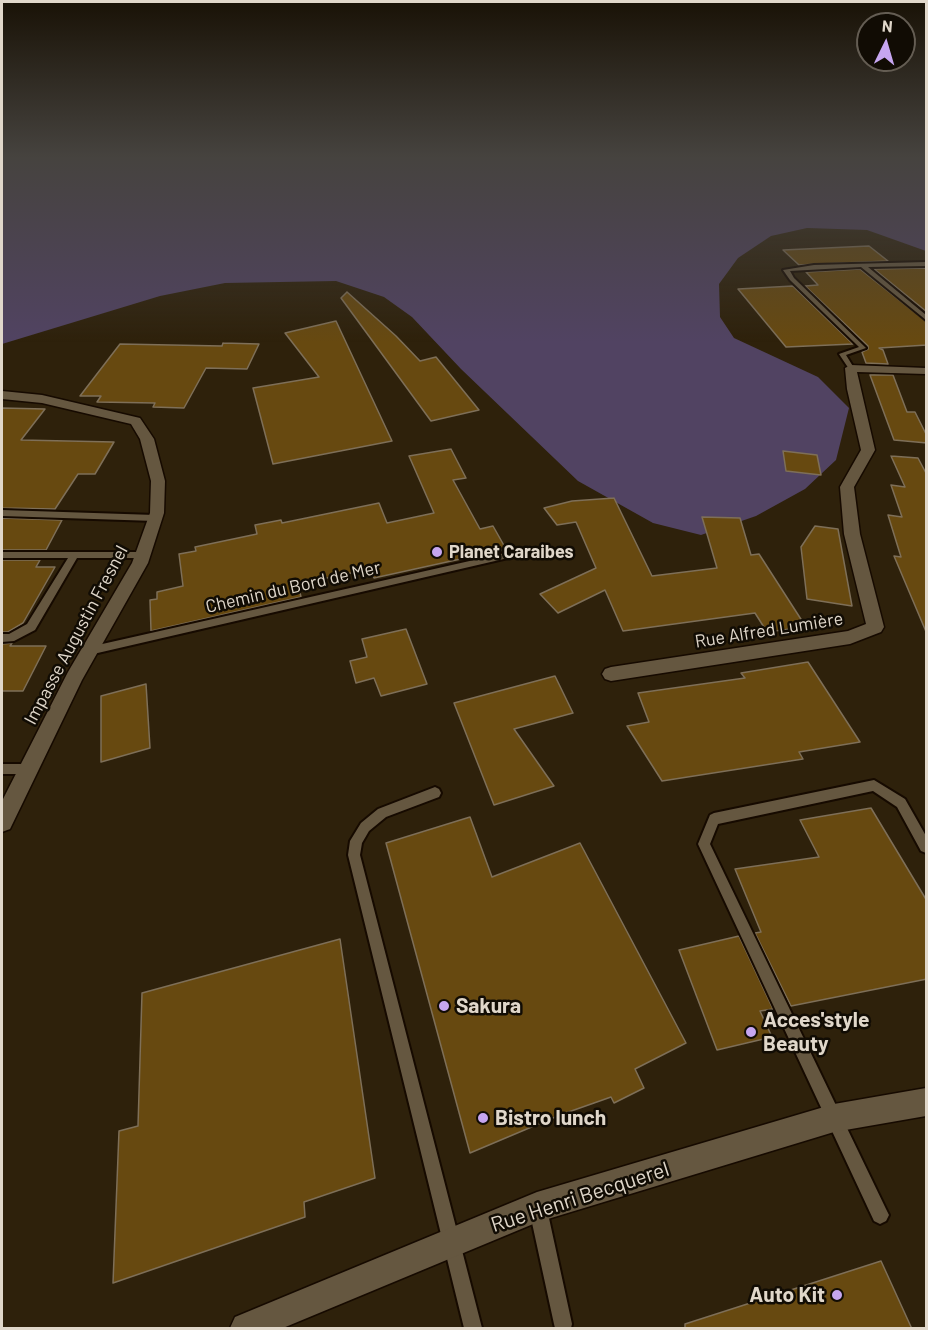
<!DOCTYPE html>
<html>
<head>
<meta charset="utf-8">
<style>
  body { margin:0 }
  #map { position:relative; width:928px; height:1330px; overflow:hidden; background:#2e210b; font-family:Barlow,sans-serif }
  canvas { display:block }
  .frame { position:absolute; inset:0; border:3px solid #e0d7ca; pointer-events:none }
  .north { position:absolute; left:856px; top:12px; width:60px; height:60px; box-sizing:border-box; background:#110c04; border:2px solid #645d53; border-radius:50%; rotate:5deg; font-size:16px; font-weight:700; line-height:24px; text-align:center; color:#e0d7ca }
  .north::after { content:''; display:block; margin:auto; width:21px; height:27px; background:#c6a6f0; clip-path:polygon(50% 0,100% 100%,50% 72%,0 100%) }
</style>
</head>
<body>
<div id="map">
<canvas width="928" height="1330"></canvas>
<div class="frame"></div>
<div class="north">N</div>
</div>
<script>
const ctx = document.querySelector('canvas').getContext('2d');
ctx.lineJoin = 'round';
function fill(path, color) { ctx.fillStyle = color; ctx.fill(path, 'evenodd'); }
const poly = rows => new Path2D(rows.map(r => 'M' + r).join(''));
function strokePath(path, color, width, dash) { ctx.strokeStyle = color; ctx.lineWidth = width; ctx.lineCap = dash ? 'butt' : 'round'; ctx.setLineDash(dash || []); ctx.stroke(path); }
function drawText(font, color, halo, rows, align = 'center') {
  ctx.font = font + ' Barlow,sans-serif'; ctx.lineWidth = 5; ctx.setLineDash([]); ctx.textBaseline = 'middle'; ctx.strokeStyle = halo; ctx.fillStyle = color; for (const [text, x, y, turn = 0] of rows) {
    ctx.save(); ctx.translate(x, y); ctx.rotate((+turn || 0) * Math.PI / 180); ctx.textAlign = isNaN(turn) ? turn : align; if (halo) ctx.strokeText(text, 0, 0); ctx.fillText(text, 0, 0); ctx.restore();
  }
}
fill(poly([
  [2,156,926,156,926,251,867,230,807,228,771,236,738,258,719,284,720,317,734,338,818,377,849,408,836,460,805,489,756,516,701,535,653,523,578,481,461,369,412,317,384,297,336,281,225,283,160,296,2,344]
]), '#514362');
const building = poly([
  [869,246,888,261,799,265,783,250,869,246],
  [926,268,927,312,874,269,926,268],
  [860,269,927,322,927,345,879,348,883,350,888,364,866,363,862,352,868,349,868,346,805,286,818,285,806,272,860,269],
  [793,286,853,344,786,347,738,289,793,286],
  [347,292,396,336,420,361,436,357,479,410,431,421,341,298,347,292],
  [336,321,392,441,273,464,253,388,319,377,285,333,336,321],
  [223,343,259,344,247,369,206,368,184,408,153,407,155,403,97,402,101,396,80,396,120,344,222,346,223,343],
  [870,375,893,375,907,412,915,412,927,436,927,443,894,440,870,375],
  [2,408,45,409,21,440,114,442,95,474,78,474,55,509,2,508,2,408],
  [451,449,466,478,453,480,480,529,493,526,506,549,374,578,370,569,298,584,301,597,151,631,150,600,157,599,157,592,183,586,179,554,196,551,195,547,257,534,255,525,281,520,282,523,379,503,387,523,434,513,409,456,451,449],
  [783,451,817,455,821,475,786,471,783,451],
  [891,456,918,458,927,475,927,634,894,556,901,557,888,515,902,517,891,485,905,487,891,456],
  [614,498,652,576,717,568,702,517,740,518,751,555,759,554,806,627,767,632,755,613,623,631,605,590,558,613,540,594,596,568,576,522,557,525,544,508,572,501,614,498],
  [2,518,62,520,46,550,2,550,2,518],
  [815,526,838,529,852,606,807,599,801,547,815,526],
  [2,560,40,560,36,567,55,567,23,623,8,632,2,632,2,560],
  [406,629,427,684,381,696,374,678,356,683,350,661,367,657,362,639,406,629],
  [12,643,10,646,46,646,23,691,2,691,2,644,12,643],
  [808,662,860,742,799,752,803,759,662,781,627,726,649,722,638,693,745,678,741,673,808,662],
  [555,676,573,713,514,729,554,786,494,805,454,703,555,676],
  [146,684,150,748,101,762,101,696,146,684],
  [871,808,927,901,927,979,791,1006,755,933,761,932,735,869,819,857,800,820,871,808],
  [470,817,492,877,580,843,686,1043,635,1069,644,1088,614,1103,611,1097,560,1115,470,1153,386,843,470,817],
  [739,936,773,1009,760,1011,772,1037,717,1050,679,950,739,936],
  [340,939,375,1178,304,1202,305,1217,113,1283,119,1131,138,1126,142,993,340,939],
  [881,1261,912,1329,685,1329,685,1324,881,1261]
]);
fill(building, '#674910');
strokePath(building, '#7e6f58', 1.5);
const lane = poly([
  [926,262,926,266,868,267,926,315,926,320,861,267,790,271,794,278,866,348,846,355,854,368,851,370,849,369,839,354,859,347,790,280,783,270,814,265,926,262],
  [2,510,155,515,159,518,155,521,2,516,2,510],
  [2,552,142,552,147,555,142,558,77,558,35,630,14,641,2,642,2,634,9,634,27,624,68,558,2,558,2,552],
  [505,553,508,554,510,556,508,558,89,655,84,651,89,647,505,553],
  [2,764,28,764,32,765,34,769,32,773,28,774,2,774,2,764],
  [874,780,905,799,926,836,926,853,921,851,897,807,873,791,718,824,710,844,886,1209,889,1215,886,1221,880,1224,874,1221,698,844,710,815,714,813,874,780],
  [435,787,439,789,441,793,439,797,386,817,369,831,362,843,360,855,482,1328,464,1328,348,855,350,841,361,823,378,809,435,787],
  [538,1200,544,1203,547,1209,572,1324,571,1328,555,1328,554,1324,529,1209,532,1203,538,1200]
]);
const street = poly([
  [851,365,926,368,926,374,857,372,875,450,854,487,860,534,884,627,881,632,850,644,611,681,605,679,602,674,605,669,611,667,848,631,866,624,844,534,840,487,861,450,847,389,845,368,851,365],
  [2,391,42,395,140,418,154,439,165,481,164,513,148,563,82,680,10,829,2,832,2,801,68,672,132,563,150,513,151,481,140,439,131,424,42,403,2,399,2,391],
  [926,1088,926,1116,834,1132,538,1222,283,1328,230,1328,235,1317,537,1192,834,1104,926,1088]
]);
strokePath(lane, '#160a00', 4);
strokePath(street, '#160a00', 3);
fill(lane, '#655740');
fill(street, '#655740');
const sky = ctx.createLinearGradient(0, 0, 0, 342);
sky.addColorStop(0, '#191206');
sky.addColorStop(0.46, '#46433f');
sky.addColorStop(1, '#46433f00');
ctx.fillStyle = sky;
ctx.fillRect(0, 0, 928, 342);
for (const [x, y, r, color] of [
  [437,552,6,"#c6a6f0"],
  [444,1006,6,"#c6a6f0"],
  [751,1032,6,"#c6a6f0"],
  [483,1118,6,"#c6a6f0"],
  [837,1295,6,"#c6a6f0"]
]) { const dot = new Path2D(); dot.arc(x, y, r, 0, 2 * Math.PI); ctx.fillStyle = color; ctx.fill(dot); strokePath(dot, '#110c04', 2); }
drawText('bold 18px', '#e0d7ca', '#110c04', [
  ["Planet Caraibes",449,552]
], 'left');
drawText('18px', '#e0d7ca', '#110c04', [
  ["Chemin du Bord de Mer",293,587,-13],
  ["Rue Alfred Lumière",769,630,-9],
  ["Impasse Augustin Fresnel",76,635,-62]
]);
drawText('bold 21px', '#e0d7ca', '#110c04', [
  ["Sakura",456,1006],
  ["Acces'style",763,1020],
  ["Beauty",763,1044],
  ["Bistro lunch",495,1118],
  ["Auto Kit",825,1295,"right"]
], 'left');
drawText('21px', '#e0d7ca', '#110c04', [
  ["Rue Henri Becquerel",580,1197,-18]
]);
</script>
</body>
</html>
